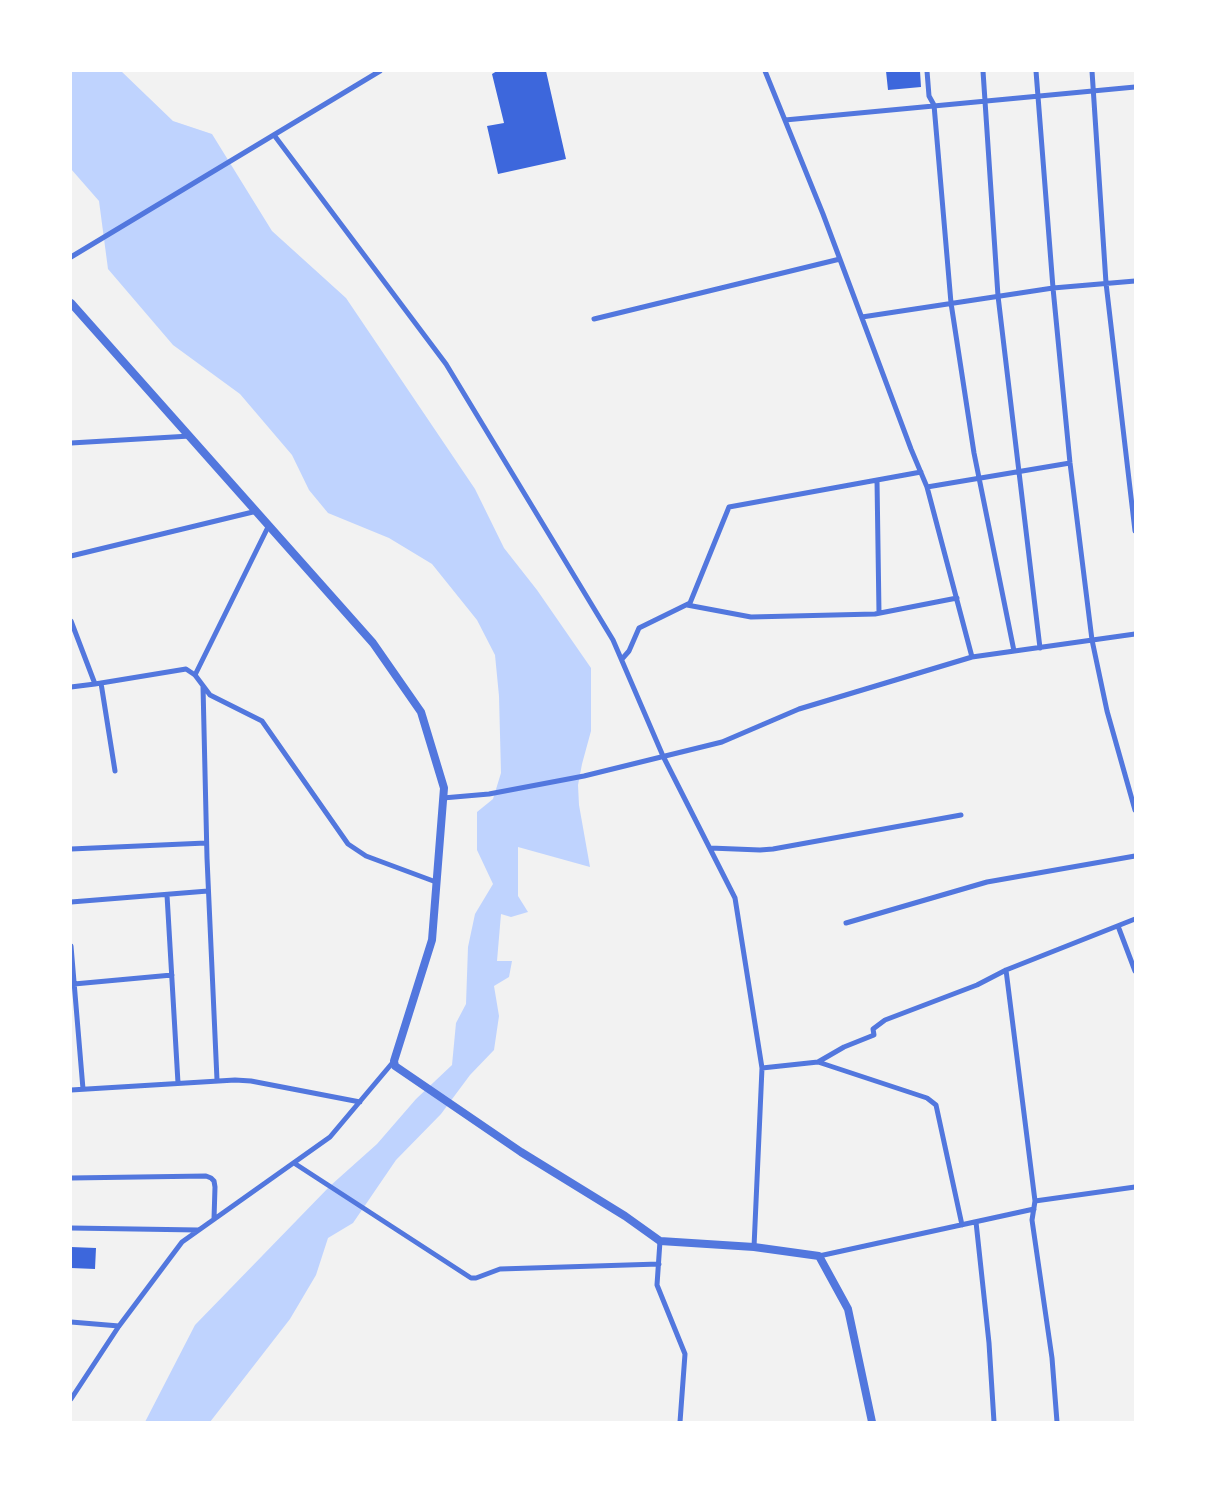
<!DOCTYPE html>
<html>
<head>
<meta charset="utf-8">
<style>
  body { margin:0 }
  #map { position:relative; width:1206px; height:1493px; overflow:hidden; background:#f2f2f2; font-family:"Fira Sans",sans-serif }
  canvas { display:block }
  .frame { position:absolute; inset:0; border:72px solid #fff; pointer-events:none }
</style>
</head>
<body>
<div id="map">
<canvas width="1206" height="1493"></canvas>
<div class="frame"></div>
</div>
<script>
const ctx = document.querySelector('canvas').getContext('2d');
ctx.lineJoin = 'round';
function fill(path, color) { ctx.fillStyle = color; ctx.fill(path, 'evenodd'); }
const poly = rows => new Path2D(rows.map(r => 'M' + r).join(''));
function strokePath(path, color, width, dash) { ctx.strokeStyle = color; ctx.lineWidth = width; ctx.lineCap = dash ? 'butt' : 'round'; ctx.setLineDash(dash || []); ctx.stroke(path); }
fill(poly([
  [71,71,121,71,173,121,212,134,272,231,346,298,475,489,504,548,537,590,591,668,591,731,582,764,578,785,579,805,590,867,518,847,518,896,528,912,511,917,501,914,497,961,512,961,509,977,494,986,499,1016,494,1050,470,1075,441,1114,396,1160,353,1223,328,1238,316,1275,290,1319,210,1422,145,1422,195,1325,330,1186,377,1144,416,1099,452,1065,456,1023,466,1004,468,947,475,914,493,884,477,850,477,812,493,799,501,773,499,696,495,655,477,620,432,564,389,538,328,513,309,490,292,455,240,394,173,345,108,269,99,201,71,169]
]), '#bfd3fe');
fill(poly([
  [497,71,546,71,566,159,498,174,487,126,504,123,492,74],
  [886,71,920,71,921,87,888,90],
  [71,1247,96,1248,95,1269,71,1268]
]), '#3d67dc');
strokePath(poly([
  [765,71,823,214,911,449,927,487,972,657],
  [927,71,929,96,934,105,951,303,974,453,1014,651],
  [983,71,998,296,1040,648],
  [1036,71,1053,288,1070,463,1092,640,1107,711,1135,810],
  [1092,71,1106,283,1135,531],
  [785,120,1135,87],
  [274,135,446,364,613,640,663,756,735,898,762,1068,754,1247],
  [71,257,380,71],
  [862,317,1053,288,1135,281],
  [594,319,840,259],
  [71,443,190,436],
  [877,480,879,613],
  [927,487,1070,463],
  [71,556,257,511],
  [687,605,751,617,875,614,957,598],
  [71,621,95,684,71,687],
  [622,659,629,651,639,628,690,603,729,507,921,472],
  [195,675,269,525],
  [101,683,115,771],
  [95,684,186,669,195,675,210,695,262,721,348,844,366,856,436,882],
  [203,686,207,858,217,1080],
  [443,798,489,794,584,776,722,742,799,709,972,657,1135,634],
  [710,848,760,850,773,849,961,815],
  [71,849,206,843],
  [167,895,178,1083],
  [71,902,208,891],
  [846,923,987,882,1135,856],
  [1118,926,1135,971],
  [71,946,83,1089],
  [1006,970,1035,1201,1032,1220,1052,1358,1057,1422],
  [74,984,172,975],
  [818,1062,927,1098,936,1105,962,1225],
  [762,1068,818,1062,844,1047,874,1035,873,1029,885,1020,977,985,1006,970,1135,919],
  [71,1090,235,1080,251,1081,360,1102],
  [294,1163,471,1278,476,1278,500,1269,659,1264],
  [71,1178,206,1176,211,1178,214,1181,215,1187,214,1219],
  [1035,1201,1135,1187],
  [976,1222,989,1343,994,1422],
  [71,1228,198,1230],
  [660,1241,657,1285,685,1354,680,1422],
  [819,1256,1034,1209],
  [71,1322,119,1326],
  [71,1399,119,1326,182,1242,330,1137,394,1061]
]), '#5277de', 5);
strokePath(poly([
  [71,303,373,643,421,712,444,788,432,940,394,1061,395,1066,521,1152,625,1216,660,1241,754,1247,819,1256,848,1309,872,1422]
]), '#5277de', 8);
</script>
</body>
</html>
